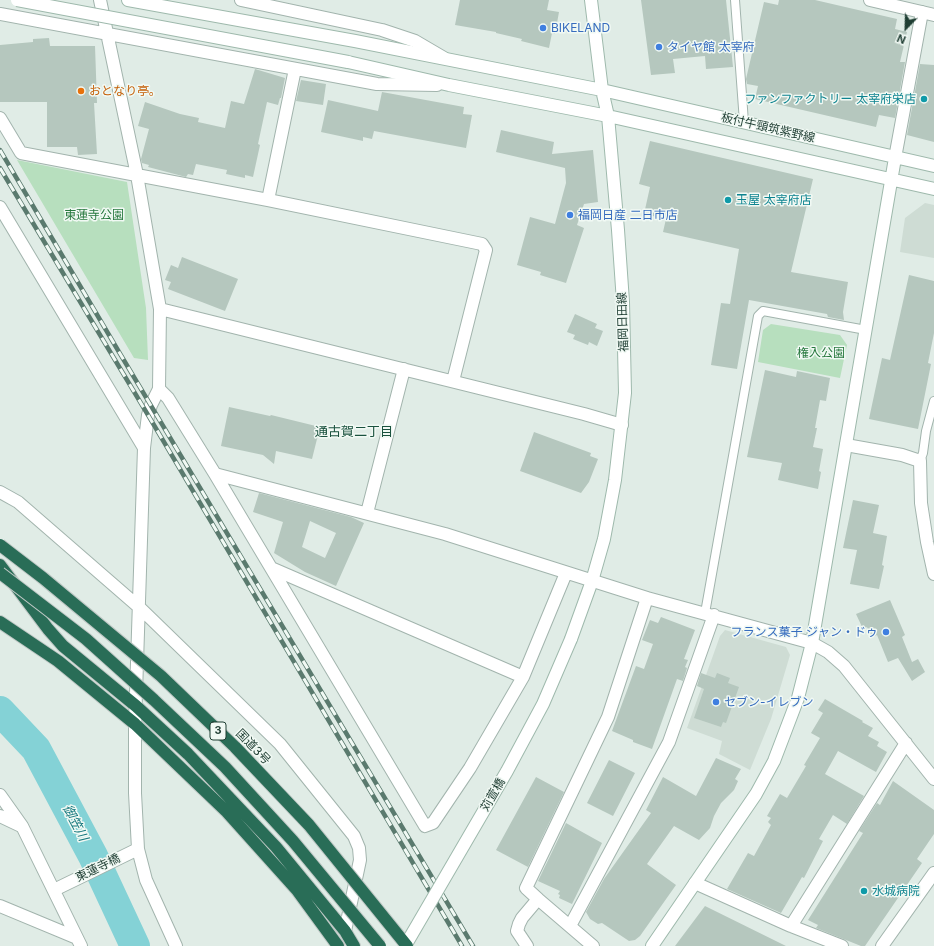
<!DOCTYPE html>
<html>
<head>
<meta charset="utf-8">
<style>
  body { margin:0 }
  #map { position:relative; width:934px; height:946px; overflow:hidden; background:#e0ece6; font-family:Inter,sans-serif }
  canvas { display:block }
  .north { position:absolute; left:886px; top:8px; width:40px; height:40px; -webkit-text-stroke:3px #f1f9f4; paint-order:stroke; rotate:203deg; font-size:11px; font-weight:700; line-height:16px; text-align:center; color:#1f3e33 }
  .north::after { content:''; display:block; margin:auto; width:14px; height:18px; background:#1f3e33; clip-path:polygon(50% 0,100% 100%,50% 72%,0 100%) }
</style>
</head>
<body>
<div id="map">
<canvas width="934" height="946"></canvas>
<div class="north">N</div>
</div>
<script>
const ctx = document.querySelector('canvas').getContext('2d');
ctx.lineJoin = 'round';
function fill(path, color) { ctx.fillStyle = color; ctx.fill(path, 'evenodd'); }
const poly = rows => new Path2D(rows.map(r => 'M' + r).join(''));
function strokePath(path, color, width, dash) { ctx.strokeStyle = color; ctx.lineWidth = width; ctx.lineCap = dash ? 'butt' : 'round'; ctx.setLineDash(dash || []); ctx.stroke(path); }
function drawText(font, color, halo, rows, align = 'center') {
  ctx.font = font + ' Inter,"Noto Sans JP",sans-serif'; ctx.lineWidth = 3; ctx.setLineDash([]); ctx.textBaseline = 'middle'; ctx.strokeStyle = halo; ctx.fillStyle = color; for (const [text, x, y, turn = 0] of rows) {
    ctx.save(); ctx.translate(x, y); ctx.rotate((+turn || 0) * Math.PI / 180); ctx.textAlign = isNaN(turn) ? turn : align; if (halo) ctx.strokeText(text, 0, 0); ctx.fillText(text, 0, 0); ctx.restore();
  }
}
fill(poly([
  [925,203,934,205,934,258,900,252,905,218],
  [725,630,786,647,790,655,771,719,750,770,719,754,722,741,687,728,720,636]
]), '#cedcd4');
fill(poly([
  [17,160,127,182,146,308,148,360,134,358],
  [771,324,840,335,847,345,840,378,758,362,763,330]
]), '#b7dfbe');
strokePath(poly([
  [0,711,36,749,93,856,135,946]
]), '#84d2d6', 30);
fill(poly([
  [460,0,549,0,547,10,559,12,555,34,552,33,549,48,521,41,522,39,496,33,496,32,455,25],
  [641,0,726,0,733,67,706,69,705,56,673,59,675,73,651,75],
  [779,0,815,0,897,19,895,29,907,32,900,62,905,62,895,118,879,115,876,127,755,99,758,86,747,84,746,79,764,2,778,5],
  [49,38,50,46,95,46,97,103,94,103,97,154,78,155,77,147,47,147,47,102,0,102,0,45,33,42,33,39],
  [920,64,934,65,934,142,907,135],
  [255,69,285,78,281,98,280,98,278,105,267,102,258,144,260,145,253,177,245,175,245,178,226,174,227,170,196,164,193,175,188,174,186,177,148,167,149,165,142,163,141,159,149,129,138,126,145,102,180,114,199,118,198,122,225,128,231,101,244,104],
  [301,80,326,84,323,105,296,101],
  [382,92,464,107,463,114,472,115,466,148,374,131,372,139,363,137,363,141,321,132,328,100,378,111],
  [501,130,554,142,552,154,593,150,598,202,584,204,577,225,584,228,566,283,540,275,541,272,517,265,530,217,555,224,566,183,565,168,496,152],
  [650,141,813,179,791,272,848,282,843,312,844,320,828,317,827,314,749,300,737,369,711,365,721,303,730,304,739,249,663,232,666,219,644,214,650,187,639,184],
  [182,257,238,279,225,311,168,289,171,282,165,280,171,265,178,268],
  [909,275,934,281,934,333,928,363,931,364,918,429,869,419,882,358,890,360],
  [575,314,597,324,595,328,603,331,597,346,589,342,588,345,573,339,575,335,567,332],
  [765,370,796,377,797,371,830,378,826,401,820,400,815,428,817,428,813,447,823,449,819,471,821,472,818,489,778,480,782,463,747,457],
  [229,407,270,416,271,415,320,427,312,459,276,451,274,464,263,455,221,446],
  [534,432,591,453,590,456,598,459,589,482,581,493,520,471],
  [259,493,351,517,364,523,336,586,305,572,274,553,283,522,253,512],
  [310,521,336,533,325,558,302,547],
  [853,500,879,505,873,533,887,536,882,565,884,566,879,589,850,584,857,550,843,548],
  [890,600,905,635,902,637,912,662,918,659,925,672,912,681,898,658,888,662,877,635,871,638,867,627,863,629,856,614],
  [661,617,695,630,684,659,688,660,685,667,687,668,683,681,677,679,652,749,633,742,633,740,612,731,636,666,644,669,653,644,642,640,650,620,658,623],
  [701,673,715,678,717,673,730,678,728,683,739,687,726,723,723,722,721,727,694,718,704,689,697,686],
  [825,699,863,721,862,722,873,728,868,736,879,742,877,746,887,752,876,772,838,751,825,774,864,796,847,824,833,815,819,839,823,841,804,878,802,877,781,913,727,889,748,853,754,856,771,825,768,822,771,818,767,816,780,794,787,798,806,766,804,765,820,738,811,733,823,713,818,710],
  [716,758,741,769,735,779,738,781,734,790,721,803,714,816,710,828,699,840,674,826,647,864,676,885,640,936,635,940,629,941,602,923,598,924,590,919,586,912,604,879,651,813,646,810,663,777,696,796],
  [609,760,635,773,613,816,587,803],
  [536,777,564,792,528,867,496,850],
  [893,781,934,810,934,834,917,859,922,863,865,946,861,946,816,928,818,925,808,920,863,833,859,831,877,803,880,805],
  [566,823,602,843,572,904,559,898,560,895,558,894,560,891,538,881],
  [705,906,786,946,675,946]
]), '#b5c7be');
const lane = poly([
  [735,0,744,122],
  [920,461,923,453,926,431,934,401],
  [705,613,758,316,763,311,866,330]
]);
const street = poly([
  [100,0,137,175,160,309,159,389,151,405,148,415,144,448,135,724,135,793,138,849,146,880,176,946],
  [241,0,382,30,415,41,444,58],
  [870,0,934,15],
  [0,14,377,84,437,85],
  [0,118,21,153,268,200,482,244,486,250,453,381],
  [895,158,922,12],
  [268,200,295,69],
  [0,207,144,448],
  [160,309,584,414,622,425],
  [159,389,168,398,215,474,425,826,433,823,470,768,523,677,566,573],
  [846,445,902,455,920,461,921,503,927,542,934,574],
  [215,474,445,534,647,598,812,643,828,652,844,666,934,779],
  [0,492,18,502,140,608,280,744,354,836,359,848,360,860,345,931],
  [367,513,404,369],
  [271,568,523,677],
  [0,795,22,826,81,946],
  [0,816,21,826],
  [695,883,791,926,842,946],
  [54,890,138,849],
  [538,899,526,888,608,717,647,598],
  [0,906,77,938],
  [570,926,669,742,714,615],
  [791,926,906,743],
  [527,946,517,931,519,924,522,918,538,899,593,946],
  [882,946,934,873]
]);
const secondary = poly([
  [128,0,355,41,602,90,934,166],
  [348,62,449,85,608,116,934,189],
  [571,639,592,581,604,539,615,480,625,393,623,302,618,230,608,116,602,90,591,0],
  [652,946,756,794,774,761,798,698,812,643,895,158]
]);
const highway = poly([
  [0,565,48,629,63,646,136,706,188,754,276,847,345,931,354,946],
  [0,622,58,661,135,724,227,812,297,890,338,946]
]);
strokePath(lane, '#a2b4ad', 10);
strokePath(street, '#a2b4ad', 14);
strokePath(secondary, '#9eb9ac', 14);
strokePath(highway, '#c0c9c6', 14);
strokePath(lane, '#fff', 8);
strokePath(street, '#fff', 12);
strokePath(secondary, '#fff', 12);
strokePath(highway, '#296d57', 12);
const rail = poly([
  [0,150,119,352,473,946],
  [0,168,148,415,462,946]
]);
strokePath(rail, '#5a7a6e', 4.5);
strokePath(rail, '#f1f9f4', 3, [9]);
const secondaryBridge = poly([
  [17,0,348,62],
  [405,946,507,771,543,704,571,639]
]);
const highwayBridge = poly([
  [0,545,43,578,161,676,235,747,309,825,407,946],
  [0,573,86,639,154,700,225,767,293,841,380,946]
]);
strokePath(secondaryBridge, '#9eb9ac', 14, []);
strokePath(highwayBridge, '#c0c9c6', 14, []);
strokePath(secondaryBridge, '#fff', 12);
strokePath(highwayBridge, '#296d57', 12);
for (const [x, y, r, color] of [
  [543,28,4,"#3f7fe0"],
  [659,47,4,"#3f7fe0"],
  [81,91,4,"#e8710a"],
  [924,99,4,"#0f9aa8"],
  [728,200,4,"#0f9aa8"],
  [570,215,4,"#3f7fe0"],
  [886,632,4,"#3f7fe0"],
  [716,702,4,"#3f7fe0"],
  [864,891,4,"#0f9aa8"]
]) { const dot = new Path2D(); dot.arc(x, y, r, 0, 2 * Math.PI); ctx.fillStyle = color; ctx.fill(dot); strokePath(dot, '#f1f9f4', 1.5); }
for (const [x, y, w] of [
  [218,731,16]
]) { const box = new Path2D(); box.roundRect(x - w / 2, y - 9, w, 18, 3); ctx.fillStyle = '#f1f9f4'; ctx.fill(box); strokePath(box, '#1f3e33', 1); }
drawText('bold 11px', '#1f3e33', null, [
  ["3",218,731]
]);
drawText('12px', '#366cbe', '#f1f9f4', [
  ["BIKELAND",551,28],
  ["タイヤ館 太宰府",667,47],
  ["福岡日産 二日市店",578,215],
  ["フランス菓子 ジャン・ドゥ",878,632,"right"],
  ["セブン-イレブン",724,702]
], 'left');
drawText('12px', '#c56008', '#f1f9f4', [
  ["おとなり亭。",89,91]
], 'left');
drawText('12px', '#0d838f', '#f1f9f4', [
  ["ファンファクトリー 太宰府栄店",916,99,"right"],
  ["玉屋 太宰府店",736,200],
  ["水城病院",872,891]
], 'left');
drawText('12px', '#1f3e33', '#f1f9f4', [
  ["板付牛頸筑紫野線",768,128,13],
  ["福岡日田線",623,322,-92],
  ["国道3号",253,747,46],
  ["苅萱橋",493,795,-60],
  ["東蓮寺橋",98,868,-26]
]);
drawText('12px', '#26783d', '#f1f9f4', [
  ["東蓮寺公園",94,215],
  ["権入公園",821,353]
]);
drawText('13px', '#1a523e', '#f1f9f4', [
  ["通古賀二丁目",354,432]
]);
drawText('italic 13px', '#15787e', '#f1f9f4', [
  ["御笠川",75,823,62]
]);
</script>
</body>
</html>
